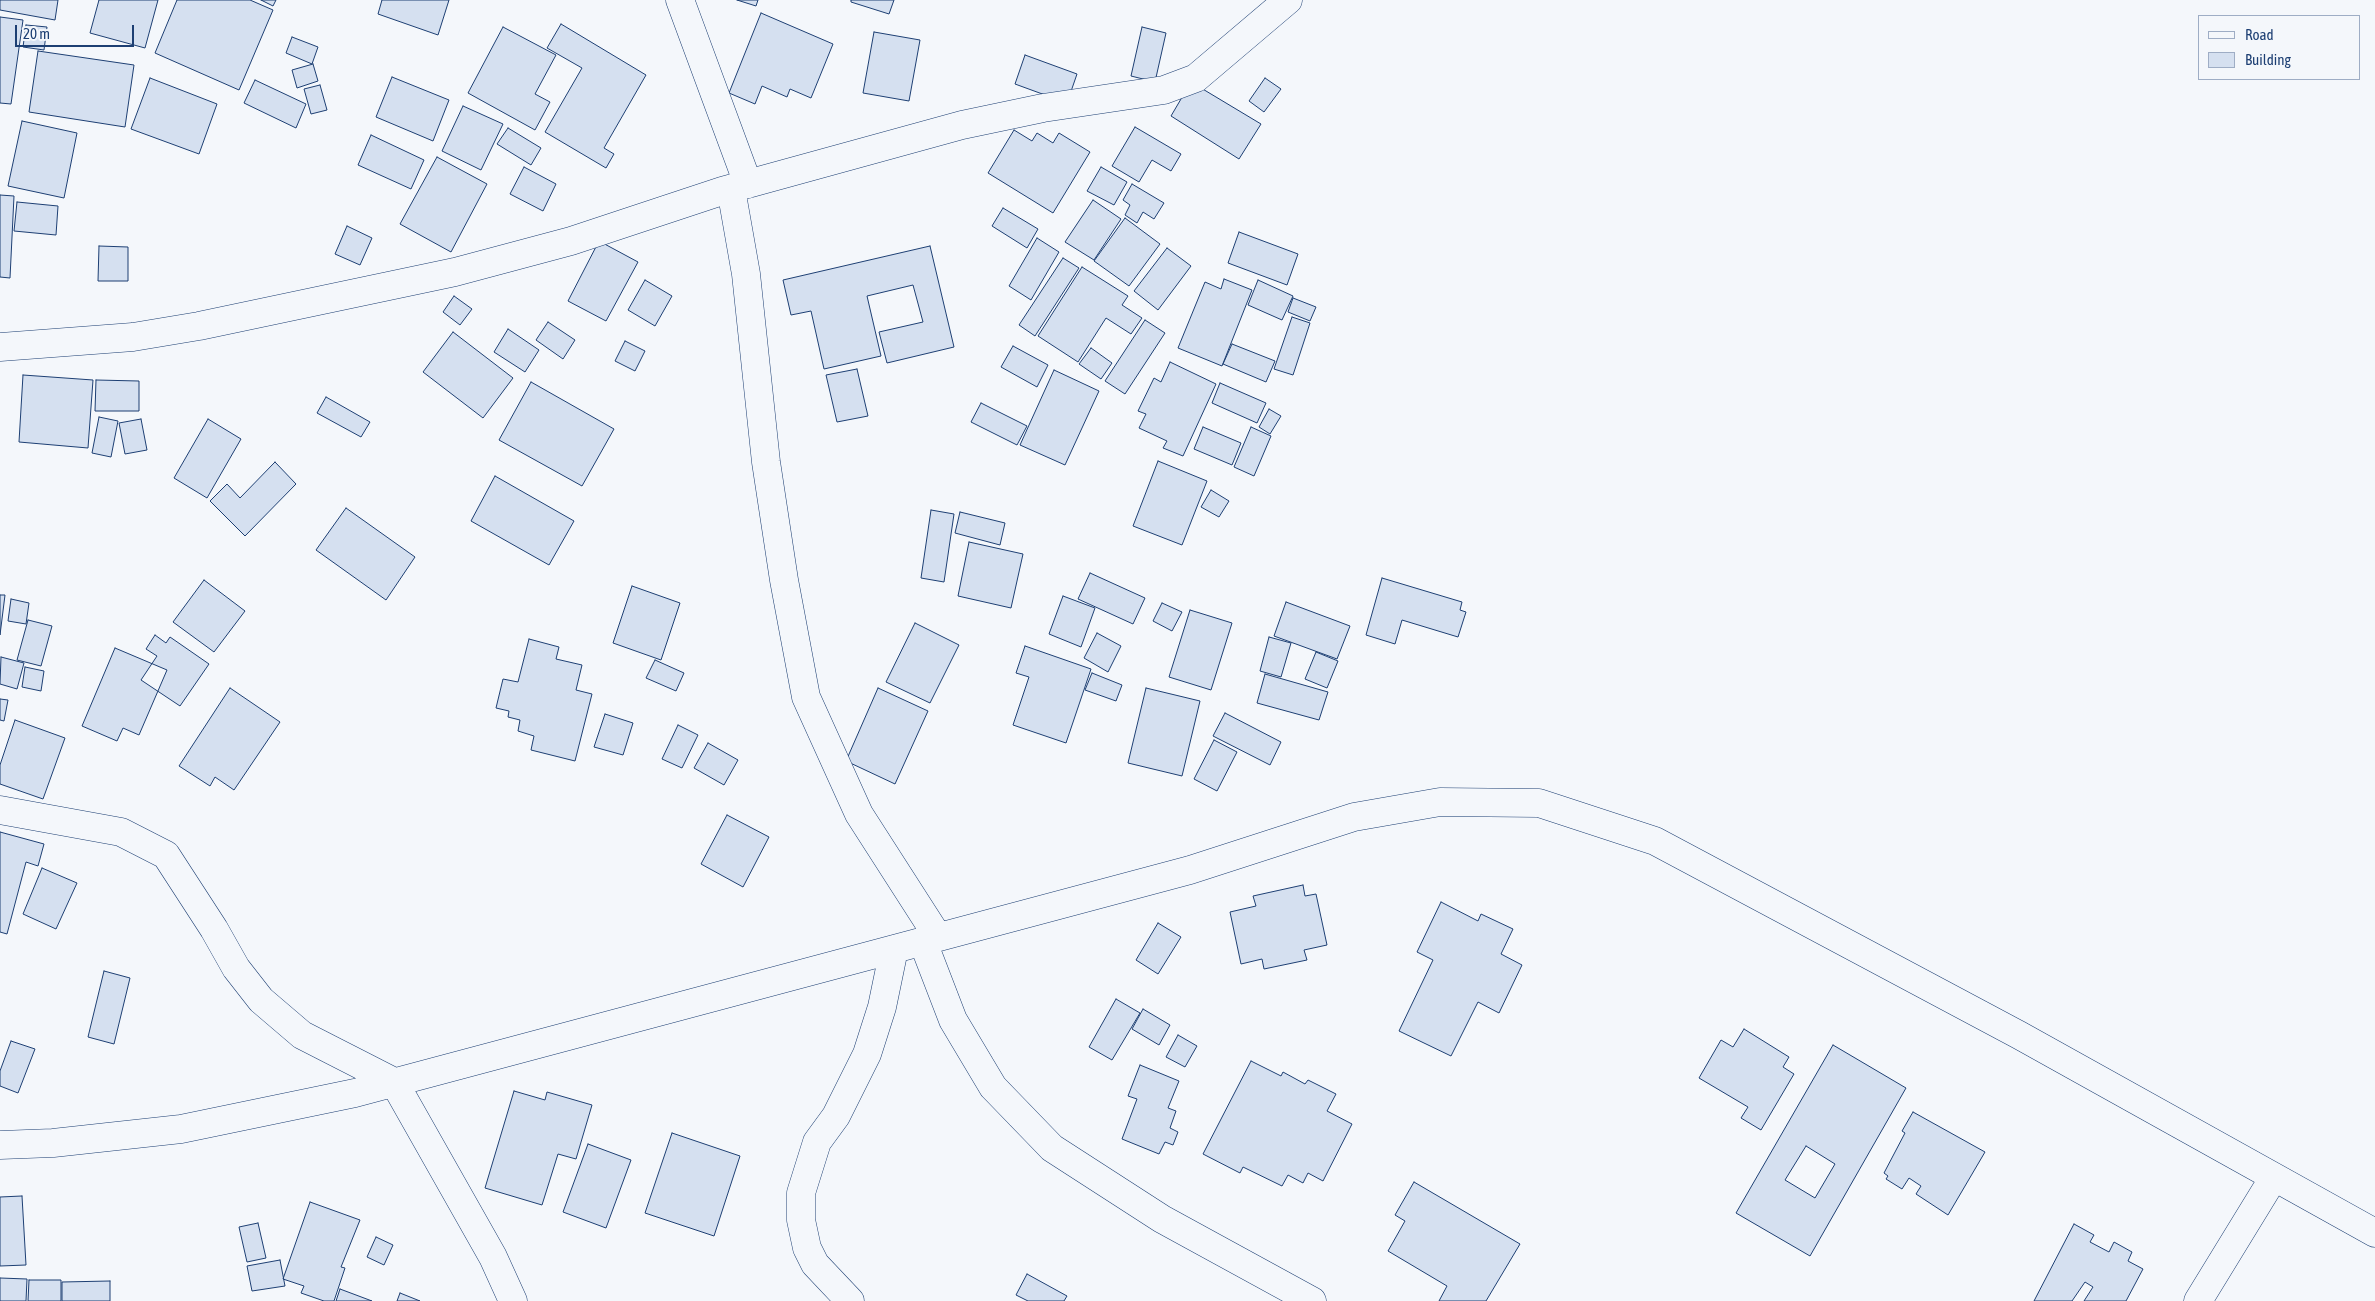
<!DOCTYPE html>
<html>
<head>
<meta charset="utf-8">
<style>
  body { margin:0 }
  #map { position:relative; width:2375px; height:1301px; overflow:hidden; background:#f4f7fb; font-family:"Asap Condensed",sans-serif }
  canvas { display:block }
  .legend { position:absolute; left:2198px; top:15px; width:162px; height:65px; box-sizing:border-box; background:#f4f7fb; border:1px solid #9eadc5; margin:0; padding:6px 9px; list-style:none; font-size:15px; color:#1d3f73 }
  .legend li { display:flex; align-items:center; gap:10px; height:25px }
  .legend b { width:25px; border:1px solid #9eadc5 }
  .scale { position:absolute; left:15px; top:25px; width:119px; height:22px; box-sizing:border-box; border:2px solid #1d3f73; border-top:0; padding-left:6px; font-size:15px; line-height:18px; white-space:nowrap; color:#1d3f73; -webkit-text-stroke:4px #f4f7fb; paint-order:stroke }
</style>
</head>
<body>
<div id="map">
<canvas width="2375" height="1301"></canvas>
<ul class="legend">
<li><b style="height:6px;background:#f4f7fb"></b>Road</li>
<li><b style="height:14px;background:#d5e0f0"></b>Building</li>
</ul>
<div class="scale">20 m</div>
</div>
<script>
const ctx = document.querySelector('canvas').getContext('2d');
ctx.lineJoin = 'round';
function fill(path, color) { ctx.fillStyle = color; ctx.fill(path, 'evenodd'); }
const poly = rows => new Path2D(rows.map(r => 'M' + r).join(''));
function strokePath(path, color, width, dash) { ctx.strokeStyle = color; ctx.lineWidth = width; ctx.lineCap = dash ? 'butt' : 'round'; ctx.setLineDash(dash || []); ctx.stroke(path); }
const building = poly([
  [0,0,58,0,55,20,0,10,0,0],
  [99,0,158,0,145,48,90,33,99,0],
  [177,0,250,0,273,10,239,90,155,53,177,0],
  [261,0,276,0,273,6,261,0],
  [382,0,449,0,438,35,378,14,382,0],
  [737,0,758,0,756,6,737,0],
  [851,0,894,0,889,14,851,2,851,0],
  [761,13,833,44,811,98,790,89,787,97,762,86,755,104,729,93,761,13],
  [0,17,23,20,11,104,0,103,0,17],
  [561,24,646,75,604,148,614,154,606,168,545,132,582,68,547,48,561,24],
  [26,25,47,27,44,50,23,47,26,25],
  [503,27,556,55,535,94,550,102,535,130,468,93,503,27],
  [1142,27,1166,33,1155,82,1131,76,1142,27],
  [874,32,920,40,909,101,863,93,874,32],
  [292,37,318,47,312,64,286,53,292,37],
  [38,51,134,65,125,127,29,112,38,51],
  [1025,55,1077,74,1067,103,1015,84,1025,55],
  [313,64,318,81,297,88,292,70,313,64],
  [392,77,449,100,433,141,376,117,392,77],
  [150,78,217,104,199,154,131,129,150,78],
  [1265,78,1281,89,1264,112,1249,101,1265,78],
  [255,80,306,104,296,128,244,103,255,80],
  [1191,82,1261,124,1239,159,1171,116,1191,82],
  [320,85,327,110,311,114,304,89,320,85],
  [463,106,503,124,481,170,442,151,463,106],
  [22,121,77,133,64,198,8,186,22,121],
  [1135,127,1181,154,1171,171,1152,160,1139,182,1112,166,1135,127],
  [508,128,541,148,531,165,497,144,508,128],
  [1014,130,1032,141,1037,133,1053,143,1059,133,1090,152,1053,213,988,173,1014,130],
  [371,135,424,160,411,189,358,165,371,135],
  [437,157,487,184,451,252,400,224,437,157],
  [524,167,556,184,543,211,510,194,524,167],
  [1101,167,1127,182,1114,205,1087,191,1101,167],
  [1132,184,1164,203,1154,219,1143,212,1137,223,1125,215,1130,205,1123,200,1132,184],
  [0,195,14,196,10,278,0,277,0,195],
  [1093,200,1121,219,1094,260,1065,242,1093,200],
  [17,202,58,206,56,235,14,231,17,202],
  [1003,208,1038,229,1027,248,992,226,1003,208],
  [1125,218,1160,244,1129,286,1094,261,1125,218],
  [347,226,372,238,360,265,335,254,347,226],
  [1239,232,1298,254,1287,285,1228,263,1239,232],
  [1037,238,1059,252,1031,300,1009,286,1037,238],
  [599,241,638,262,606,321,568,301,599,241],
  [99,246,128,247,128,281,98,281,99,246],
  [930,246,954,347,887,363,879,332,923,322,913,285,867,296,881,356,824,369,811,311,791,315,783,280,930,246],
  [1167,248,1191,266,1158,310,1134,291,1167,248],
  [1063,258,1079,268,1035,336,1019,325,1063,258],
  [1082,267,1128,296,1122,305,1142,318,1131,334,1106,318,1078,362,1038,336,1082,267],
  [1224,279,1252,290,1222,366,1178,348,1205,282,1221,289,1224,279],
  [645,280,672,296,655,326,628,310,645,280],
  [1258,280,1293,296,1282,320,1248,305,1258,280],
  [454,296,472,309,460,325,443,312,454,296],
  [1293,298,1316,307,1310,321,1288,312,1293,298],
  [1292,317,1310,323,1293,375,1274,369,1292,317],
  [1145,320,1165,333,1125,394,1105,381,1145,320],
  [548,322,575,340,563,359,536,340,548,322],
  [508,329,539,350,525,372,494,352,508,329],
  [453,332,513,378,483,418,423,372,453,332],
  [625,341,645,351,635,371,615,361,625,341],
  [1232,344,1275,361,1266,382,1223,364,1232,344],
  [1013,346,1048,365,1037,387,1001,367,1013,346],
  [1091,348,1112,363,1101,379,1079,364,1091,348],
  [1170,362,1216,384,1183,456,1163,448,1167,441,1139,428,1146,414,1138,411,1154,378,1161,382,1170,362],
  [857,369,868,416,837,422,826,375,857,369],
  [1054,370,1099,391,1065,465,1020,445,1054,370],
  [23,375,93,380,88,448,19,442,23,375],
  [96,380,139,381,139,411,95,411,96,380],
  [531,382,614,429,582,486,499,440,531,382],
  [1220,383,1266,403,1257,423,1212,403,1220,383],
  [326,397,370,422,361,437,317,413,326,397],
  [981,403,1027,426,1017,445,971,422,981,403],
  [1269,409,1281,416,1270,434,1259,427,1269,409],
  [99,417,118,421,111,457,92,453,99,417],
  [141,419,147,450,125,454,119,423,141,419],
  [208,419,241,439,207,498,174,478,208,419],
  [1203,427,1241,443,1232,465,1194,449,1203,427],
  [1251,427,1271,436,1254,476,1234,467,1251,427],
  [1158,461,1207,481,1182,545,1133,526,1158,461],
  [275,462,296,484,245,536,210,501,227,484,240,498,275,462],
  [495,476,574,521,549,565,471,521,495,476],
  [1211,490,1229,501,1219,517,1201,507,1211,490],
  [346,508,415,557,386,600,316,550,346,508],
  [931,510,954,514,944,582,921,578,931,510],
  [960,512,1005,523,1000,545,955,533,960,512],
  [969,542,1023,554,1011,608,958,596,969,542],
  [1090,573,1145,598,1133,624,1078,599,1090,573],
  [1382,578,1462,602,1460,610,1466,612,1458,637,1402,620,1395,644,1366,635,1382,578],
  [204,580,245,611,214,652,173,622,204,580],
  [632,586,680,603,661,660,613,643,632,586],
  [0,595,5,595,0,635,0,595],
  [1063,596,1095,608,1081,647,1049,634,1063,596],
  [11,599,29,603,26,624,8,621,11,599],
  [1286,602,1350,626,1337,659,1274,636,1286,602],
  [1162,603,1182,612,1172,631,1153,621,1162,603],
  [1190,610,1232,623,1211,690,1169,677,1190,610],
  [28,620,52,626,41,666,17,660,28,620],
  [915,623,959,645,930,703,886,682,915,623],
  [1097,633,1121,646,1108,672,1084,658,1097,633],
  [155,635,166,643,170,637,209,664,180,706,141,680,157,656,146,649,155,635],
  [1269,637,1291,643,1281,677,1260,671,1269,637],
  [529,639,559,647,556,659,582,665,576,690,592,694,575,761,531,750,534,736,518,731,520,720,508,717,509,711,496,708,503,679,518,682,529,639],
  [1025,646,1091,669,1066,743,1013,725,1029,677,1016,673,1025,646],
  [115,648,167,670,139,735,123,728,117,741,82,726,115,648],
  [1316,652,1338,661,1327,688,1305,679,1316,652],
  [1,657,24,663,17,689,0,684,1,657],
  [655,660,684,673,676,691,646,678,655,660],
  [25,667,44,671,41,691,22,687,25,667],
  [1092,673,1122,685,1116,701,1085,690,1092,673],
  [1265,674,1328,692,1319,720,1257,703,1265,674],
  [230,688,280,722,234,790,215,777,210,786,179,766,230,688],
  [878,688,928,711,895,784,846,761,878,688],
  [1146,688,1200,701,1182,776,1128,763,1146,688],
  [0,699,8,700,4,721,0,720,0,699],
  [1225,713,1281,742,1270,765,1213,736,1225,713],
  [605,714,633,723,623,755,594,747,605,714],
  [15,720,65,738,43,799,0,784,0,765,15,720],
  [678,725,698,735,682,768,662,759,678,725],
  [1214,740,1237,752,1217,791,1194,779,1214,740],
  [708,743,738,760,724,785,694,768,708,743],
  [727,815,769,837,743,887,701,864,727,815],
  [0,832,44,844,38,866,26,862,7,934,0,932,0,832],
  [42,868,77,883,56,929,23,914,42,868],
  [1303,885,1305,896,1316,894,1327,945,1304,950,1307,960,1264,969,1262,959,1241,964,1230,912,1256,906,1253,896,1303,885],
  [1441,902,1478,921,1481,914,1513,929,1501,954,1522,965,1499,1013,1478,1002,1451,1056,1399,1031,1433,960,1417,952,1441,902],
  [1158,923,1181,937,1158,974,1136,960,1158,923],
  [104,971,130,978,114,1044,88,1037,104,971],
  [1116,999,1140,1013,1112,1060,1089,1047,1116,999],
  [1143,1009,1170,1025,1159,1045,1132,1029,1143,1009],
  [1744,1029,1789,1057,1783,1067,1794,1074,1761,1130,1741,1118,1748,1107,1699,1078,1721,1040,1733,1047,1744,1029],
  [1178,1035,1197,1046,1185,1067,1166,1057,1178,1035],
  [11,1041,35,1049,18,1093,0,1086,0,1071,11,1041],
  [1833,1045,1906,1088,1810,1256,1736,1213,1833,1045],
  [1806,1146,1835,1164,1815,1198,1785,1180,1806,1146],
  [1251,1061,1281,1076,1283,1072,1305,1084,1308,1080,1336,1094,1327,1111,1352,1124,1323,1181,1308,1173,1303,1183,1288,1175,1282,1186,1243,1167,1240,1173,1203,1154,1251,1061],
  [1140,1065,1179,1081,1168,1108,1176,1111,1170,1128,1178,1132,1173,1145,1165,1142,1159,1154,1122,1139,1137,1099,1128,1096,1140,1065],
  [514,1091,545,1100,547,1092,592,1105,576,1159,558,1154,542,1205,485,1188,514,1091],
  [1913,1112,1985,1152,1948,1215,1916,1194,1921,1186,1909,1178,1902,1189,1886,1179,1888,1176,1884,1173,1905,1133,1902,1131,1913,1112],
  [672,1133,740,1156,714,1236,645,1213,672,1133],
  [588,1144,631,1160,606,1228,563,1212,588,1144],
  [1414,1182,1520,1244,1486,1301,1439,1301,1447,1286,1388,1251,1405,1221,1395,1215,1414,1182],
  [22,1196,26,1265,0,1266,0,1197,22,1196],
  [310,1202,360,1220,341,1267,345,1268,334,1301,324,1301,301,1293,304,1286,283,1279,310,1202],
  [258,1223,266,1258,247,1262,239,1227,258,1223],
  [2074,1224,2094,1235,2090,1242,2109,1252,2114,1242,2132,1252,2128,1261,2143,1269,2126,1301,2084,1301,2093,1287,2085,1282,2072,1301,2034,1301,2074,1224],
  [376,1237,393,1245,384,1265,367,1257,376,1237],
  [280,1260,285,1286,252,1291,247,1266,280,1260],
  [1027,1274,1067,1296,1064,1301,1028,1301,1016,1295,1027,1274],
  [0,1278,27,1279,26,1301,0,1301,0,1278],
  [29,1280,61,1280,61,1301,28,1301,29,1280],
  [110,1281,110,1301,62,1301,62,1282,110,1281],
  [340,1289,372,1301,336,1301,340,1289],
  [400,1293,420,1301,397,1301,400,1293]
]);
fill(building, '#d5e0f0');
strokePath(building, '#1d3f73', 1);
const minor = poly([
  [680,0,748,184],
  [731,189,746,274,766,462,784,580,806,697,859,814,938,937],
  [0,347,133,337,199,326,455,272,571,241,722,191,962,125,1043,108,1164,90,1196,78,1288,0],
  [0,810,121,832,166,855,214,929,236,968,261,1000,302,1035,394,1082,493,1257,513,1301],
  [923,942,953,1020,993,1087,1052,1148,1162,1219,1312,1301],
  [0,1145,53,1143,181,1129,355,1093,1190,870,1354,817,1440,802,1539,803,1655,841,2019,1035,2375,1233],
  [850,1301,815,1264,807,1248,801,1220,801,1193,817,1142,836,1116,867,1054,882,1007,894,949],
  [2198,1301,2274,1177]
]);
strokePath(minor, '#1d3f73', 29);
strokePath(minor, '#f4f7fb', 28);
</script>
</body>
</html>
